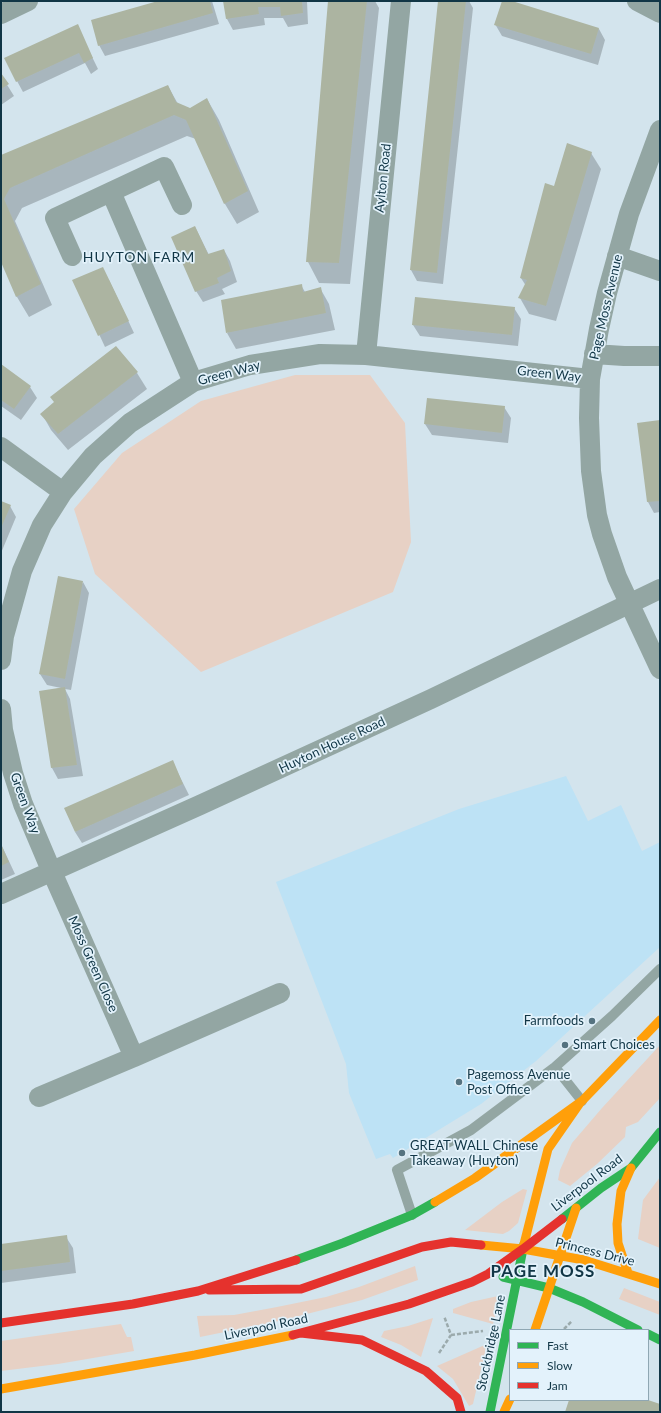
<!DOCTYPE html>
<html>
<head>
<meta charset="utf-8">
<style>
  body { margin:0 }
  #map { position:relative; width:661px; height:1413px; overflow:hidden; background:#d3e4ed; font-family:Lato,sans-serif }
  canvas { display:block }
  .frame { position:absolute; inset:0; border:2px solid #113646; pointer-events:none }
  .legend { position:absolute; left:509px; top:1329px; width:140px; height:72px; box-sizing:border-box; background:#e3f2fb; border:1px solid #8fa7b3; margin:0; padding:5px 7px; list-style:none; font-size:12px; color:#113646 }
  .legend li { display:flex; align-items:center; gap:8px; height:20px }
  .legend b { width:20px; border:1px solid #8fa7b3 }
</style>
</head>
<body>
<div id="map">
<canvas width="661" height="1413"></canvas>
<div class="frame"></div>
<ul class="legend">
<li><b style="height:5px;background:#30b455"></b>Fast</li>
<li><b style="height:5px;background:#ff9f0a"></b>Slow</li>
<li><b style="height:5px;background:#e5322d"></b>Jam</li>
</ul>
</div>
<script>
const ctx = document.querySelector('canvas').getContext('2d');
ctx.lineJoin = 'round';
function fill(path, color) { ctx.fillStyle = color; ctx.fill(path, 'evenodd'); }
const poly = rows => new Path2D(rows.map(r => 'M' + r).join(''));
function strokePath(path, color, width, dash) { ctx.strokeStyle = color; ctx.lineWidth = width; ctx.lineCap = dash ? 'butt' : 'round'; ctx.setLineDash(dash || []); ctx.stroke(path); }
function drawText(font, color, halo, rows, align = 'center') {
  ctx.font = font + ' Lato,sans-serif'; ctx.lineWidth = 3.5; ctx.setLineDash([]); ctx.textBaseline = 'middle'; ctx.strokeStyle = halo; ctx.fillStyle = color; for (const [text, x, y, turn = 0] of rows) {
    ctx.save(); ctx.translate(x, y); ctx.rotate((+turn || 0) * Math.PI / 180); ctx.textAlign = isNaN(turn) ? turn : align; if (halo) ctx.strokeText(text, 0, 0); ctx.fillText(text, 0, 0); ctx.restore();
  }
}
fill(poly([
  [566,776,588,821,621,805,642,851,660,842,660,947,536,1061,481,1104,393,1158,390,1154,376,1159,349,1093,346,1064,276,882,459,809]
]), '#bde2f5');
fill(poly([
  [295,375,370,375,405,423,411,542,393,592,201,672,95,574,74,509,122,453,201,401],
  [660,1045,660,1098,638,1122,626,1127,625,1137,597,1164,570,1186,558,1180,560,1170,572,1143,602,1108],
  [660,1177,660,1248,638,1239,643,1200],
  [523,1189,527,1190,518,1223,509,1231,503,1234,465,1230,502,1202],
  [415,1266,418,1280,362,1300,279,1321,200,1337,197,1316,234,1315,277,1307,326,1297,359,1287],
  [624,1288,660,1302,660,1315,619,1299],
  [498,1296,500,1298,493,1324,453,1313,453,1309,471,1302],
  [433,1318,421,1357,401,1345,381,1337,384,1331,408,1326],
  [121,1324,127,1337,131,1337,134,1351,58,1364,1,1371,1,1341],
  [487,1344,473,1404,469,1406,453,1379,437,1366]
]), '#e7d1c5');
fill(poly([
  [162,1,212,1,219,24,105,56,99,45],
  [224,1,307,1,308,24,288,27,283,18,264,18,265,25,233,30,227,19],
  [329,1,375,1,379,8,350,284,319,283,308,262],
  [439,1,469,1,473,8,443,284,417,281,411,270],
  [503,1,508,1,599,29,605,40,598,65,502,36,495,24],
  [77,26,98,69,91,74,85,63,23,92,17,81],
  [1,75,14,96,1,105],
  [168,86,178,104,190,109,207,99,219,120,259,212,237,224,225,204,196,139,187,136,22,208,15,221,52,305,29,317,17,297,1,259,1,156],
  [591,153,601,169,556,321,529,314,520,298,526,286,521,278,555,187],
  [195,227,209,255,224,250,230,261,237,282,222,289,225,294,203,302,196,291],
  [74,280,109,280,134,333,105,347],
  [301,285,305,292,320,288,329,304,335,330,236,349,227,333],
  [514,308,521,319,518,346,420,336,413,325],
  [116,348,137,373,147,389,68,450,51,430,42,414],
  [1,366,30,387,37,398,21,420,1,406],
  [428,399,504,407,511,418,508,443,432,435,425,424],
  [660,421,660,512,654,513,648,502,638,424],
  [1,502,10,506,16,517,1,553],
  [83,582,89,593,71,690,65,689,70,699,83,776,58,779,52,768,40,692,61,688,47,685,40,674],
  [172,761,189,795,82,843,75,832],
  [1,844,15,874,1,880],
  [66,1237,73,1248,76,1273,1,1283,1,1245]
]), '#0003');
fill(poly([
  [158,1,210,1,213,13,98,46,91,20],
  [223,1,302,1,303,13,281,16,280,7,258,7,259,14,226,19],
  [328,1,367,1,339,263,306,262],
  [438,1,466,1,437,273,410,270],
  [502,1,512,1,599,28,591,54,494,25],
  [78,24,93,58,84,63,79,53,16,82,4,58],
  [1,73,9,84,1,89],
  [168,85,176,102,190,108,207,98,248,191,224,204,186,120,174,115,10,188,4,199,41,284,16,297,1,262,1,155],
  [567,143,592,152,546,306,518,298,527,280,520,278,545,183,554,186],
  [195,226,208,254,224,249,231,271,217,278,219,283,195,292,171,237],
  [103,267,129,321,98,336,72,280],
  [302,284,303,292,321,287,326,313,226,333,221,300],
  [415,297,515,307,512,335,412,325],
  [116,346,138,372,58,434,40,414,54,402,50,397],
  [1,364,31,386,14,409,1,400],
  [427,398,505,406,502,433,424,424],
  [660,420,660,501,647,502,637,423],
  [1,501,11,505,1,528],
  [58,576,83,581,65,679,39,674],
  [65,687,77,765,51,768,39,691],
  [173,760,183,784,75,832,64,808],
  [1,844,9,862,1,866],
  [67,1235,70,1262,1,1271,1,1244],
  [569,1400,648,1400,660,1404,660,1412,565,1412]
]), '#acb4a1');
strokePath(poly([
  [564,1329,572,1321],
  [451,1335,483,1331],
  [439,1353,451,1335,444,1316]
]), '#9baaac', 2.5, [4, 2]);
strokePath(poly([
  [555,1067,582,1101],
  [412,1215,397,1170,471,1130,555,1067,612,1016,660,969]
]), '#93a6a3', 10);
strokePath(poly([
  [637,1,660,13],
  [1,14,28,1],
  [660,130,629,214,607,293,599,329,590,379,589,418,591,471,597,515,602,534,617,577,660,669],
  [111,192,193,382],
  [72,256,55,218,164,167,182,205],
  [617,256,660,271],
  [594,354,624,356,660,356],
  [366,355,401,1],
  [1,447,63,492],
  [1,660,4,636,22,571,42,525,63,492,93,456,130,423,193,382,250,365,320,354,366,355,590,379],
  [1,709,3,730,13,773,23,804,48,863,134,1057,39,1097],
  [1,894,200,805,431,699,660,589],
  [134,1057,280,993]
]), '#93a6a3', 20);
strokePath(poly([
  [562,1219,601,1188,631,1168,660,1132],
  [296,1260,343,1243,412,1215,435,1202],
  [503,1277,549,1288,583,1302,638,1330],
  [648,1334,660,1340],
  [490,1412,524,1244]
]), '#30b455', 9);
strokePath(poly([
  [435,1202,475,1178,582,1101,660,1020],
  [524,1244,548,1149,580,1103],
  [481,1245,523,1249,584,1260,660,1284],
  [628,1273,618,1243,617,1224,621,1191,631,1168],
  [535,1330,576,1208],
  [1,1389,195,1355,293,1335],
  [504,1412,510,1399]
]), '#ff9f0a', 9);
strokePath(poly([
  [209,1290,301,1289,422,1247,451,1242,481,1245],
  [1,1323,133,1304,198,1291,296,1260],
  [301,1333,362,1340,426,1371,457,1398,461,1412],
  [293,1335,409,1304,472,1282,488,1274,523,1249,562,1219]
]), '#e5322d', 9);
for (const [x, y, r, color] of [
  [592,1021,4,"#557380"],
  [565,1045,4,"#557380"],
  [459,1082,4,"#557380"],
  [402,1153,4,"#557380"]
]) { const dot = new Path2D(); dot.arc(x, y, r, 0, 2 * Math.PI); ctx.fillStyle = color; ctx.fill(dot); strokePath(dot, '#e3f2fb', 1.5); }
drawText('13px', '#113646', '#e3f2fb', [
  ["Aylton Road",383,178,-84],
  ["Page Moss Avenue",606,307,-77],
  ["Green Way",229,373,-15],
  ["Green Way",549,374,6],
  ["Huyton House Road",332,745,-25],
  ["Green Way",25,803,70],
  ["Moss Green Close",93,964,66],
  ["Liverpool Road",587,1183,-37],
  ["Princess Drive",595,1252,14],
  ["Liverpool Road",266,1327,-12],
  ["Stockbridge Lane",491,1343,-78]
]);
drawText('13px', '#113646', '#e3f2fb', [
  ["Farmfoods",584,1021,"right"],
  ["Smart Choices",573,1045],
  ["Pagemoss Avenue",467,1075],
  ["Post Office",467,1090],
  ["GREAT WALL Chinese",410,1146],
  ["Takeaway (Huyton)",410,1161]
], 'left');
ctx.letterSpacing = '1px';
drawText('14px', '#113646', '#e3f2fb', [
  ["HUYTON FARM",139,257]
]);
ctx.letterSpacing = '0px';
ctx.letterSpacing = '1px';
drawText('bold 17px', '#113646', '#e3f2fb', [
  ["PAGE MOSS",543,1272]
]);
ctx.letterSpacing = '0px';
</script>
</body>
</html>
